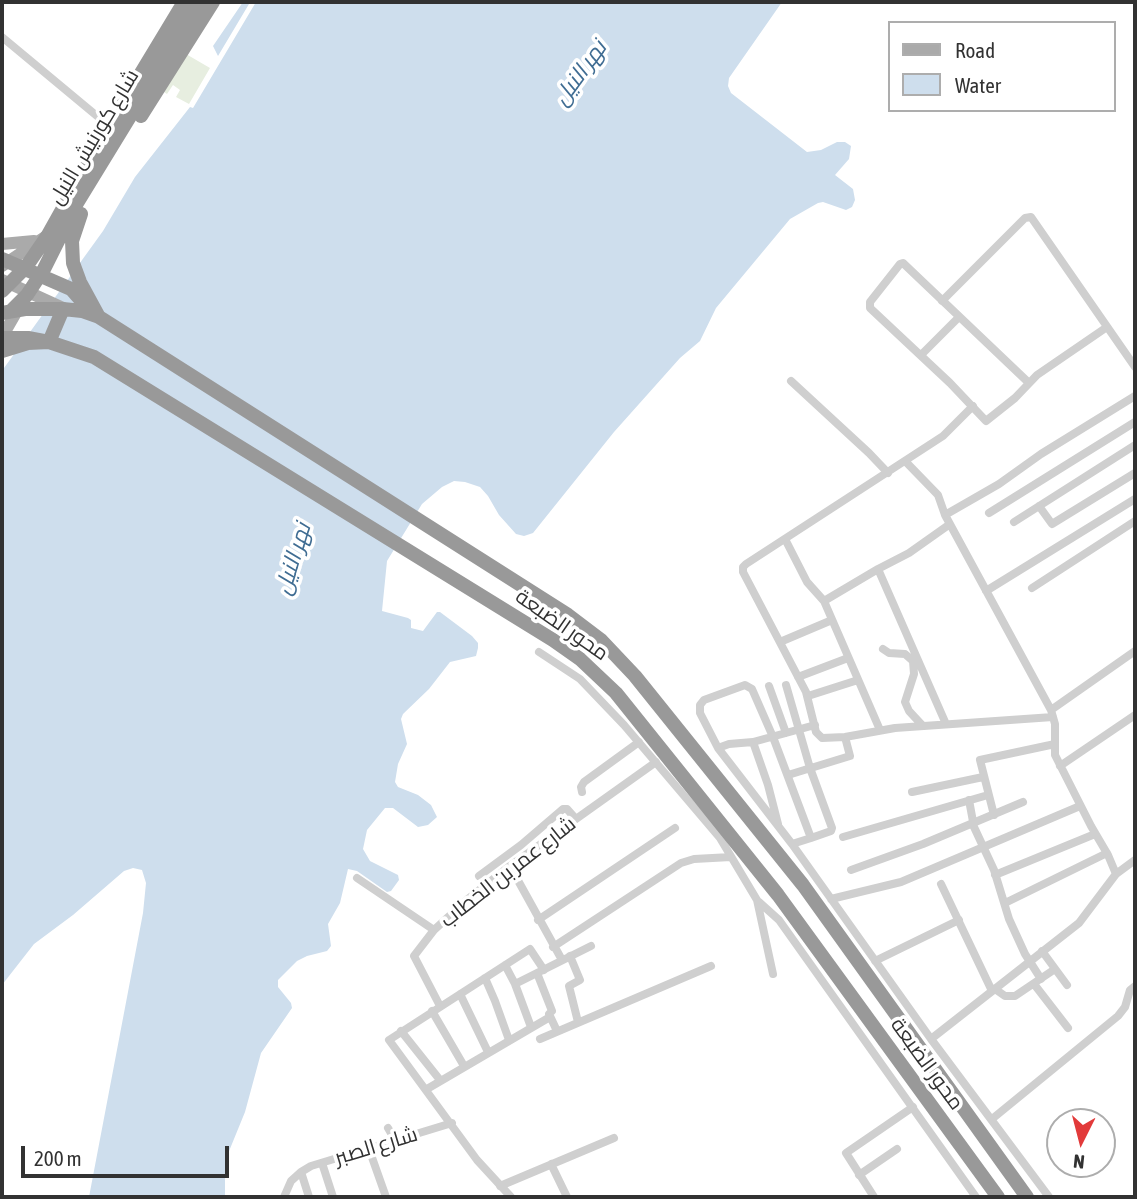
<!DOCTYPE html>
<html>
<head>
<meta charset="utf-8">
<style>
  body { margin:0 }
  #map { position:relative; width:1137px; height:1199px; overflow:hidden; background:#fff; font-family:"Asap Condensed",sans-serif }
  canvas { display:block }
  .frame { position:absolute; inset:0; border:4px solid #323232; pointer-events:none }
  .legend { position:absolute; left:888px; top:21px; width:228px; height:91px; box-sizing:border-box; background:#fff; border:2px solid #adadad; margin:0; padding:9px 12px; list-style:none; font-size:21px; color:#323232 }
  .legend li { display:flex; align-items:center; gap:14px; height:35px }
  .legend b { width:35px; border:2px solid #adadad }
  .north { position:absolute; left:1046px; top:1108px; width:70px; height:70px; box-sizing:border-box; background:#fff; border:2px solid #adadad; border-radius:50%; rotate:186deg; font-size:19px; font-weight:700; line-height:28px; text-align:center; color:#323232 }
  .north::after { content:''; display:block; margin:auto; width:24px; height:32px; background:#e23a3a; clip-path:polygon(50% 0,100% 100%,50% 72%,0 100%) }
  .scale { position:absolute; left:21px; top:1146px; width:208px; height:32px; box-sizing:border-box; border:4px solid #323232; border-top:0; padding-left:9px; font-size:21px; line-height:24px; white-space:nowrap; color:#323232; -webkit-text-stroke:5px #fff; paint-order:stroke }
</style>
</head>
<body>
<div id="map">
<canvas width="1137" height="1199"></canvas>
<div class="frame"></div>
<ul class="legend">
<li><b style="height:9px;background:#aaa"></b>Road</li>
<li><b style="height:19px;background:#cedeed"></b>Water</li>
</ul>
<div class="north">N</div>
<div class="scale">200 m</div>
</div>
<script>
const ctx = document.querySelector('canvas').getContext('2d');
ctx.lineJoin = 'round';
function fill(path, color) { ctx.fillStyle = color; ctx.fill(path, 'evenodd'); }
const poly = rows => new Path2D(rows.map(r => 'M' + r).join(''));
function strokePath(path, color, width, dash) { ctx.strokeStyle = color; ctx.lineWidth = width; ctx.lineCap = dash ? 'butt' : 'round'; ctx.setLineDash(dash || []); ctx.stroke(path); }
function drawText(font, color, halo, rows, align = 'center') {
  ctx.font = font + ' "Asap Condensed",Cairo,sans-serif'; ctx.lineWidth = 7; ctx.setLineDash([]); ctx.textBaseline = 'middle'; ctx.strokeStyle = halo; ctx.fillStyle = color; for (const [text, x, y, turn = 0] of rows) {
    ctx.save(); ctx.translate(x, y); ctx.rotate((+turn || 0) * Math.PI / 180); ctx.textAlign = isNaN(turn) ? turn : align; if (halo) ctx.strokeText(text, 0, 0); ctx.fillText(text, 0, 0); ctx.restore();
  }
}
fill(poly([
  [186,54,210,68,189,104,176,97,180,90,173,85,167,94,164,92]
]), '#e7eee0');
fill(poly([
  [243,2,248,2,249,4,218,56,213,46],
  [256,2,782,2,729,78,728,86,731,93,807,152,821,150,837,142,845,142,851,146,849,159,835,175,853,189,855,200,852,207,846,210,823,202,818,203,790,219,716,308,700,341,680,358,614,432,533,533,524,536,516,534,499,515,488,496,480,487,465,482,454,481,442,487,422,504,387,561,382,611,408,618,411,620,411,628,423,631,437,612,440,612,472,636,478,643,478,648,476,656,450,662,429,689,403,714,401,719,407,744,398,764,395,782,398,787,418,795,431,805,437,817,428,825,418,827,393,808,385,808,367,830,363,849,370,861,398,875,399,880,391,891,387,892,357,871,348,869,340,903,328,924,331,946,327,951,307,956,297,961,278,980,278,987,291,1003,292,1008,261,1053,245,1112,225,1161,225,1197,89,1197,143,913,146,883,142,870,133,868,124,871,73,915,34,944,2,985,2,374,4,368,103,231,135,177,190,107,193,108]
]), '#cedeed');
strokePath(poly([
  [2,37,109,126],
  [942,301,1025,218,1031,217,1135,367],
  [921,355,958,318],
  [791,381,869,453,888,473],
  [1029,383,903,263,900,264,870,302,870,308,950,383,986,421,1015,398,1037,375,1107,327],
  [973,406,943,436,746,564,743,567,743,572,806,692,816,732,822,738,845,737,895,728,1053,717],
  [906,462,938,495,945,515,1051,710,1055,724,1055,755,1091,826,1108,855,1116,874],
  [1039,506,1052,524,1135,473],
  [989,513,1135,422],
  [945,515,999,484,1041,454,1135,396],
  [1014,522,1135,445],
  [785,539,807,582,824,601,880,730],
  [1032,588,1135,521],
  [986,591,1135,499],
  [824,601,878,569],
  [780,642,832,620],
  [883,649,889,653,905,654,913,661,914,674,905,702,909,711,922,725],
  [539,652,580,679,624,725,720,838,757,900,773,974],
  [798,677,848,658],
  [786,685,810,768,832,828,831,831,811,838],
  [769,686,786,733],
  [808,696,858,680],
  [1051,710,1135,651],
  [946,724,878,569,909,553,950,524],
  [753,742,768,785,778,824],
  [718,748,729,744,753,742,815,725],
  [1060,766,1135,715],
  [788,775,850,756,845,737],
  [582,792,581,787,584,782,639,742],
  [912,792,983,777],
  [969,800,974,827,994,870,1009,919,1025,954,1041,979],
  [994,815,980,760,1055,744],
  [843,837,988,795],
  [792,844,811,838,773,737,752,689,745,685,704,700,700,705,700,713,718,748,792,844,931,1039,1049,1197],
  [510,866,562,960],
  [851,870,923,844,1023,802],
  [995,875,1095,834],
  [479,876,521,845,563,809,567,809,575,818],
  [357,878,434,930],
  [941,884,992,991],
  [831,899,901,882,1080,806],
  [759,902,779,920,976,1197],
  [1005,903,1107,853],
  [538,920,675,828],
  [553,947,681,863,694,859,731,857],
  [1042,951,1067,985],
  [570,956,580,980,569,986,578,1022],
  [875,961,959,920],
  [505,965,515,984,531,1027],
  [537,973,552,1011,549,1014,557,1031],
  [485,978,495,1001,509,1040],
  [515,984,591,946],
  [1034,984,1068,1028],
  [995,989,1005,996,1015,996,1055,969],
  [460,994,488,1052],
  [440,1006,414,956,434,930,468,899,510,866,656,762],
  [432,1011,464,1066],
  [401,1031,440,1080],
  [540,1039,711,966],
  [931,1039,1079,923,1116,874,1135,860],
  [427,1089,550,1017],
  [992,1119,1118,1016,1125,1007,1130,990,1135,986],
  [388,1128,395,1140],
  [369,1149,386,1197],
  [322,1163,333,1197],
  [551,1164,567,1197],
  [301,1172,309,1197],
  [859,1175,897,1149],
  [500,1186,614,1138],
  [284,1197,291,1181,301,1172,311,1166,452,1123],
  [511,1197,477,1160,389,1040,530,949,544,970],
  [874,1197,846,1153,913,1107]
]), '#cfcfcf', 8);
strokePath(poly([
  [2,244,34,241],
  [2,266,48,235],
  [2,280,63,308],
  [2,337,21,304]
]), '#aaa', 12);
strokePath(poly([
  [141,116,213,2],
  [81,214,72,241,73,263,80,282,99,317],
  [2,259,71,289,85,305],
  [2,291,26,267,48,235,109,126,184,2],
  [11,311,27,295,44,269,77,203,200,2],
  [2,313,25,309,63,309,82,311,99,317,568,615,601,640,635,676,803,885,1027,1197],
  [2,338,28,338,49,342,94,357,553,640,580,659,616,693,778,895,998,1197],
  [2,351,28,343,49,342,63,309]
]), '#999', 14);
drawText('21px', '#323232', '#fff', [
  ["شارع كورنيش النيل",94,137,-59],
  ["محور الضبعة",562,625,35],
  ["شارع عمر بن الخطاب",508,872,-38],
  ["محور الضبعة",927,1064,54],
  ["شارع الصبر",376,1146,-17]
]);
drawText('italic 23px', '#406d93', '#fff', [
  ["نهر النيل",580,73,-54],
  ["نهر النيل",293,559,-73]
]);
</script>
</body>
</html>
